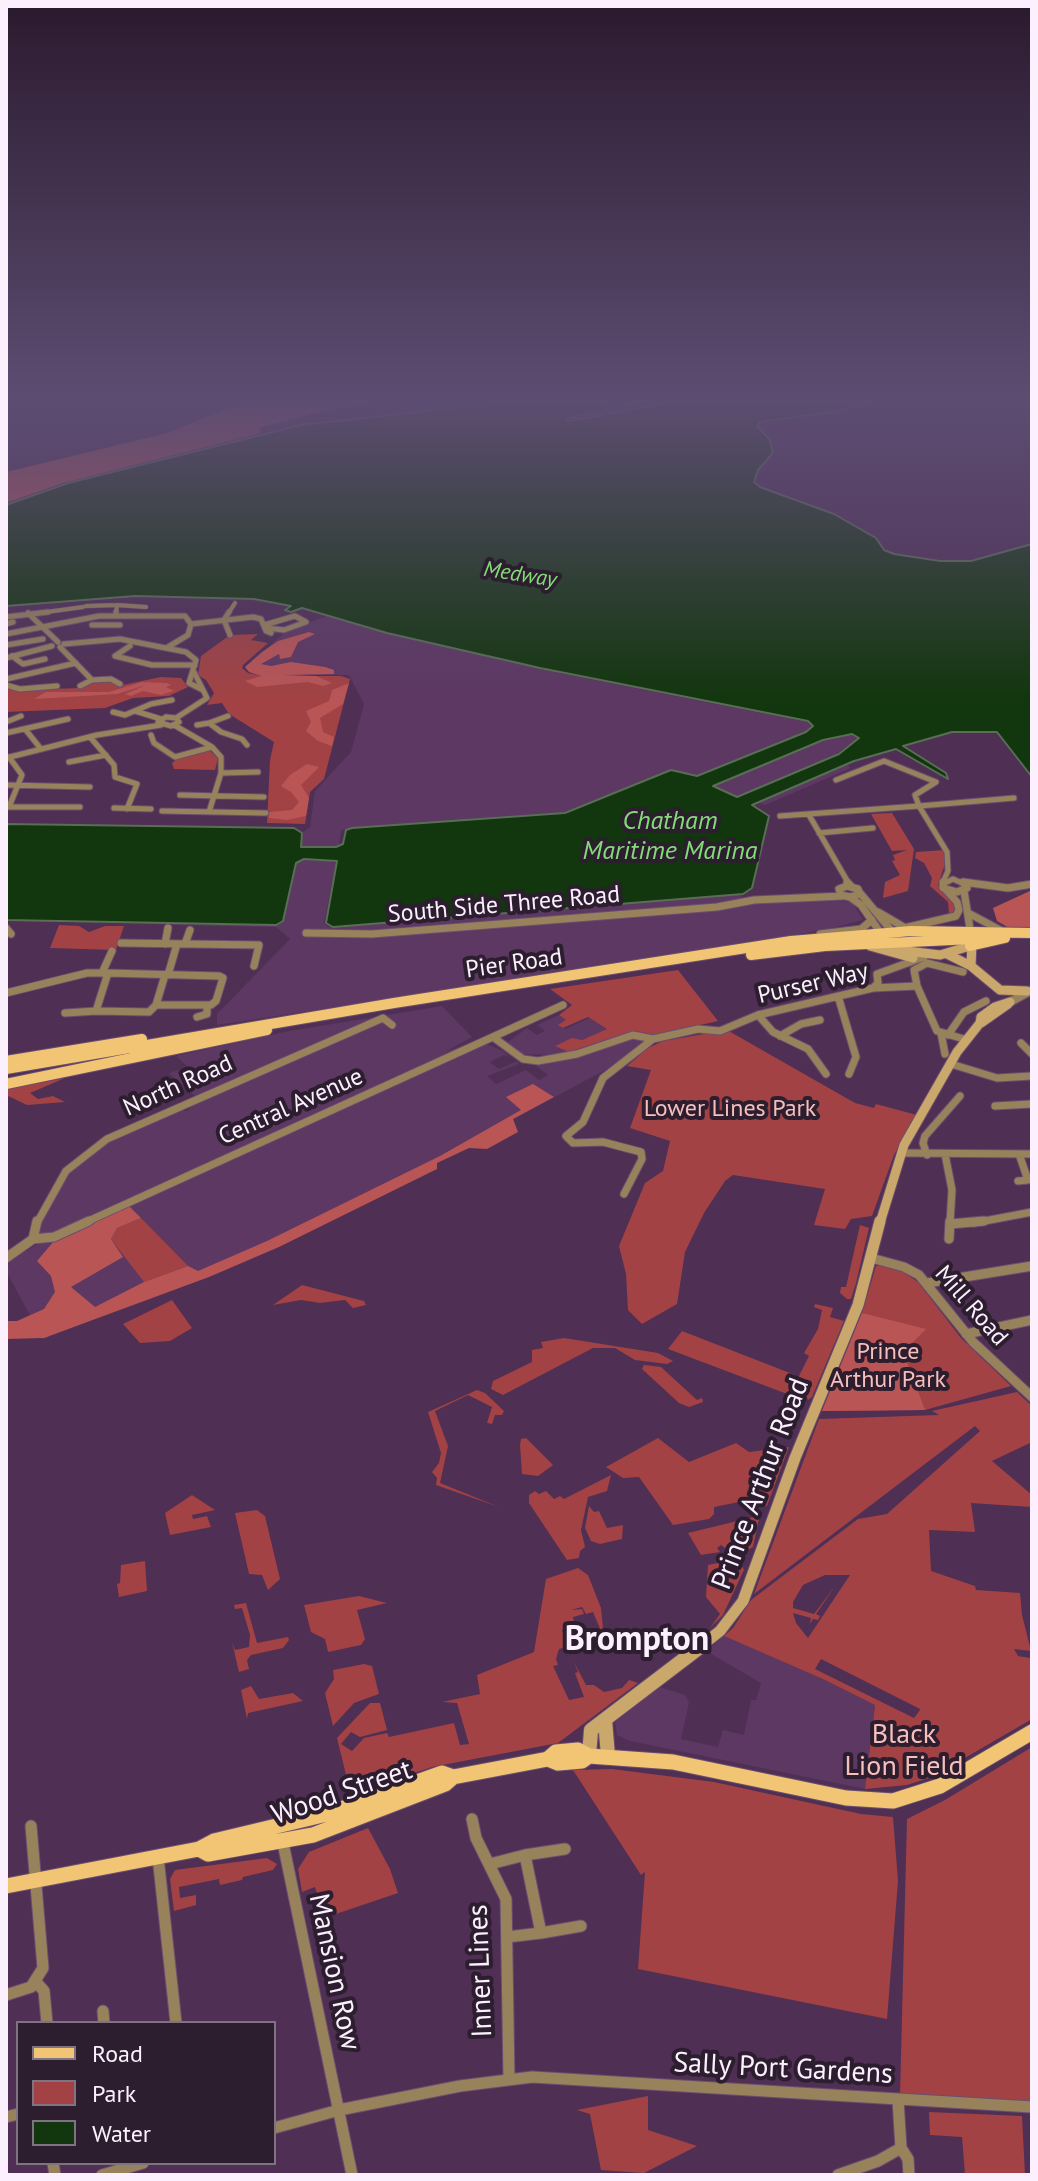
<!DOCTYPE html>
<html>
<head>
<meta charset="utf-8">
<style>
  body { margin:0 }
  #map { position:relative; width:1038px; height:2181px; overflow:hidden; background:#4f2f54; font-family:"PT Sans",sans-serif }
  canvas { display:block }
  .frame { position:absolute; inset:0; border:8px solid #fcf0fe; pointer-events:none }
  .legend { position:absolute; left:16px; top:2021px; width:260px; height:144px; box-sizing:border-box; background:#2c1e2f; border:2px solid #7f7282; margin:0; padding:10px 14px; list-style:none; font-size:24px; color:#fcf0fe }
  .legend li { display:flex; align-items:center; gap:16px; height:40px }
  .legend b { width:40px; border:2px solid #7f7282 }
</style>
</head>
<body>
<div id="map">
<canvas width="1038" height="2181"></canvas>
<div class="frame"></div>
<ul class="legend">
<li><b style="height:10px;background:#f1c574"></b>Road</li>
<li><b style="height:22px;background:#a24244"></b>Park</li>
<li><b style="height:22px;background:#12360d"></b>Water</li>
</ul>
</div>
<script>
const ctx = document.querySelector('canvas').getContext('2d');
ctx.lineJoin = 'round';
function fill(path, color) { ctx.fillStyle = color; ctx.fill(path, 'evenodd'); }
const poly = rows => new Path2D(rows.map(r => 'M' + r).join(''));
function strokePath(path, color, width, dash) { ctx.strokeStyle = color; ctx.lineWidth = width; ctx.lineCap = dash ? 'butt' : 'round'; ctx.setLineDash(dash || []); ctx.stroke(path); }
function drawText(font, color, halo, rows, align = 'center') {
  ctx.font = font + ' "PT Sans",sans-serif'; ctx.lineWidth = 8; ctx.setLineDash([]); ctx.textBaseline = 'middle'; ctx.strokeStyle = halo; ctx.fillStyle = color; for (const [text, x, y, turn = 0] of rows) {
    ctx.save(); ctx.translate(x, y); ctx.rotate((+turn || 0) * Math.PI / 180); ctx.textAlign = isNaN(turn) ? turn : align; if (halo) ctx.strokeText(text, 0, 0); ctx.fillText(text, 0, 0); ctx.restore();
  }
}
fill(poly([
  [327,616,563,674,807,722,812,727,800,735,816,743,851,735,859,738,833,756,851,768,765,805,740,795,734,798,713,786,813,744,796,736,696,777,670,771,563,813,341,830,339,846,325,849,323,859,336,863,324,923,328,927,739,894,747,903,809,898,852,902,863,920,828,929,692,953,217,1025,217,1014,290,939,276,927,172,925,175,914,192,914,190,925,277,925,282,921,296,860,318,860,320,849,299,846,302,833,310,827,315,791,351,752,364,704,349,675,258,675,245,669,286,631],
  [830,758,844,766,759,802,744,795],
  [442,1006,472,1037,445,1052,478,1040,503,1051,509,1057,504,1055,490,1062,499,1069,517,1061,519,1064,487,1076,496,1084,526,1070,539,1080,548,1075,536,1066,539,1065,588,1055,632,1039,646,1041,633,1055,514,1119,209,1274,43,1339,7,1273,9,1261,38,1244,38,1228,69,1173,103,1146,124,1135,179,1111,187,1111,193,1105,332,1037,195,1096,190,1092,193,1088,179,1083,169,1073,188,1067,176,1056,289,1031],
  [559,1015,567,1021,559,1025,565,1029,589,1018,608,1029,582,1040,557,1046,569,1052,551,1055,519,1054,508,1042,527,1028,537,1035,545,1031,537,1025],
  [724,1636,825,1680,875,1705,865,1789,630,1741,617,1735,615,1722,660,1687,685,1695,689,1703,681,1739,718,1747,723,1730,744,1735,751,1700,756,1700,761,1683,706,1651]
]), '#5c3862');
fill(poly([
  [258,634,251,640,268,643,243,665,242,668,248,673,262,676,341,676,350,679,324,779,310,792,305,824,267,823,270,760,274,742,229,714,222,703,207,705,214,693,206,680,198,675,201,656,230,635],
  [161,677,181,678,188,687,169,696,133,698,105,708,6,712,6,685,19,690,81,688,87,683,110,681,118,686],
  [209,750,218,758,215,770,174,769,172,763,178,758],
  [892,813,914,849,908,891,883,898,885,882,900,875,892,861,895,860,893,855,907,850,892,851,871,814],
  [944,850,945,864,938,885,953,900,956,911,953,916,949,914,948,902,930,886,932,878,924,863,915,858,916,852],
  [59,925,79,926,89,932,105,926,124,926,116,950,50,948],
  [678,970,718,1021,655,1035,633,1031,569,1052,555,1046,572,1038,582,1040,607,1029,588,1017,563,1028,558,1025,566,1020,559,1015,572,1005,550,989],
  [727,1030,855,1103,874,1108,876,1104,917,1115,894,1155,872,1216,851,1219,845,1229,814,1225,825,1189,733,1175,725,1181,704,1213,685,1252,677,1304,642,1324,628,1310,626,1274,619,1246,645,1183,663,1171,670,1141,630,1128,651,1070,627,1066,641,1054,633,1055,663,1041],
  [65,1078,30,1093,38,1099,53,1096,65,1102,27,1105,6,1095,6,1089],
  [141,1218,188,1266,144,1282,111,1239,117,1228],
  [860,1225,869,1228,856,1283,851,1299,847,1299,840,1293,841,1287,846,1287],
  [880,1265,902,1271,918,1282,961,1338,1011,1386,925,1410,822,1411,862,1313,876,1266],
  [302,1285,364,1301,366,1305,353,1308,345,1300,320,1303,301,1300,273,1305],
  [172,1300,192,1328,170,1341,140,1343,123,1324],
  [815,1304,833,1308,830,1317,844,1321,812,1397,808,1400,799,1376,809,1356,804,1353,818,1329,822,1310,814,1307],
  [682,1331,795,1375,803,1400,668,1349],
  [564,1338,658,1353,673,1361,667,1364,635,1360,615,1348,593,1348,503,1395,491,1389,493,1381,532,1362,532,1350,543,1348,541,1342],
  [644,1365,661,1367,697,1400,702,1398,703,1402,689,1407,679,1403,642,1369],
  [477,1390,485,1393,504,1411,502,1415,495,1415,492,1424,487,1423,492,1407,468,1395,435,1411,448,1446,440,1483,499,1507,436,1485,437,1478,432,1472,439,1463,441,1453,428,1412],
  [1017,1392,1032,1406,1032,1442,992,1461,1032,1495,1032,1507,971,1503,975,1532,929,1530,931,1571,975,1586,976,1590,1020,1593,1022,1615,1031,1651,1014,1649,1018,1656,1030,1658,1032,1663,1032,1719,932,1777,907,1785,865,1789,875,1705,825,1680,724,1636,733,1628,751,1600,858,1519,887,1514,980,1431,975,1426,754,1594,819,1419,939,1415,932,1411],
  [825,1575,850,1575,808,1638,796,1623,793,1613,811,1618,810,1624,813,1619,818,1620,820,1616,816,1614,836,1585,814,1614,793,1608,793,1602,803,1585],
  [821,1659,920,1709,920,1710,914,1718,815,1669],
  [526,1438,553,1465,538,1476,522,1474,520,1445,521,1439],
  [658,1438,689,1462,736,1443,749,1452,789,1447,767,1506,748,1508,744,1501,714,1507,714,1514,709,1519,673,1525,639,1477,623,1478,606,1467],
  [611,1475,607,1491,588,1497,581,1530,585,1547,580,1551,579,1558,567,1560,529,1503,529,1495,535,1491,539,1494,546,1491,554,1499,560,1496,564,1499],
  [192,1495,215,1510,192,1515,193,1519,207,1516,211,1527,170,1535,165,1513],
  [589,1506,594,1512,599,1511,607,1528,623,1525,622,1539,600,1544,591,1541,585,1528],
  [257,1510,265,1516,280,1579,268,1590,262,1575,249,1574,235,1513],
  [754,1517,759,1519,753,1547,746,1551,729,1551,721,1545,717,1548,720,1552,701,1555,688,1533],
  [732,1560,740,1562,744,1570,723,1615,710,1628,720,1614,706,1597,708,1565],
  [145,1561,147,1591,119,1597,117,1584,120,1583,121,1565],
  [578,1568,588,1575,601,1608,604,1638,593,1612,586,1614,582,1607,571,1610,582,1609,584,1614,573,1617,575,1629,562,1630,567,1647,559,1649,556,1659,558,1665,553,1666,569,1700,584,1697,575,1673,578,1672,574,1662,586,1685,594,1685,604,1692,622,1688,629,1680,638,1683,558,1743,432,1767,361,1791,349,1787,337,1738,370,1703,380,1703,387,1730,360,1737,351,1732,341,1744,352,1751,364,1738,387,1733,389,1737,454,1723,460,1745,469,1744,457,1703,442,1702,480,1694,477,1675,534,1652,546,1579],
  [359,1596,387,1603,357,1610,365,1639,361,1645,328,1652,325,1639,311,1632,304,1605],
  [246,1603,257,1643,288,1637,289,1640,283,1648,251,1655,247,1660,249,1669,239,1672,232,1642,235,1650,249,1647,250,1635,242,1608,235,1609,234,1605],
  [364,1664,372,1666,379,1694,354,1703,333,1726,325,1693,334,1679,333,1670],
  [251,1686,259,1699,293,1693,303,1701,248,1713,247,1719,241,1690],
  [1032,1747,1032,2102,900,2095,907,1819,945,1800],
  [612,1769,714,1782,861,1814,893,1817,898,1881,887,2019,638,1969,645,1872,641,1875,573,1770],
  [368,1828,390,1869,398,1893,330,1916,327,1908,322,1910,315,1887,302,1892,298,1869,309,1852],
  [267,1858,277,1864,273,1870,243,1877,242,1880,220,1885,219,1879,179,1887,180,1898,196,1895,196,1905,174,1911,170,1879,175,1870],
  [648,2096,648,2130,697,2146,644,2173,601,2170,590,2114,577,2110],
  [929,2112,1022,2116,1025,2175,965,2175,962,2137,930,2135]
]), '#a24244');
fill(poly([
  [286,397,373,397,377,403,338,407,259,428,261,433,63,483,6,503,6,472,168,433,225,409],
  [309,632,315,634,298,642,291,657,280,659,279,654,261,664,271,666,291,662,325,667,334,670,334,674,284,675,316,676,332,683,323,686,308,682,257,687,245,681,261,676,249,672,245,667,262,652,278,641],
  [142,682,167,683,171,685,166,687,174,691,161,695,143,691,131,696,125,694,146,685,117,694,34,699,46,692,109,692],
  [349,683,343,704,320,718,323,732,334,737,332,746,318,741,306,731,311,722,306,711,329,701,332,690],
  [307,764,319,767,301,785,309,798,306,816,287,820,269,818,269,812,292,810,299,802,291,792,281,786,290,775],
  [1032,890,1032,930,1009,928,997,921,993,908],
  [533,1084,554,1097,513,1119,518,1132,487,1149,469,1148,437,1163,437,1169,279,1247,209,1277,44,1338,6,1339,6,1321,17,1321,44,1309,55,1292,51,1276,37,1261,54,1241,129,1206,141,1218,117,1228,111,1239,123,1257,71,1287,95,1307,144,1282,188,1266,198,1271,267,1241,440,1156,521,1110,506,1097],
  [862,1313,926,1329,903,1352,925,1410,822,1411]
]), '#ba5556');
const water = poly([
  [503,397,599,397,608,406,607,410,566,419,569,421,668,403,675,401,676,397,884,397,839,411,760,422,757,426,770,440,773,453,758,470,754,482,760,487,834,514,876,538,884,550,894,554,940,561,971,561,1032,544,1032,777,997,732,952,732,903,746,946,773,948,779,896,749,854,761,752,805,769,816,752,888,743,894,333,927,326,923,337,861,304,859,296,863,283,921,276,925,6,920,6,824,294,828,302,833,301,847,336,847,343,844,346,830,352,828,565,813,671,770,697,776,806,732,813,726,808,721,540,668,387,633,302,608,291,612,285,610,291,606,254,599,135,596,6,606,6,505,68,483,301,425,483,405,503,397],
  [852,734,859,738,839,754,737,797,713,786,823,740,852,734]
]);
fill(water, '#12360d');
strokePath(water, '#586e55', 2);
const minorFar4 = poly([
  [388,397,428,397],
  [615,397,628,404,658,397],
  [117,605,146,607],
  [86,606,117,605,116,614],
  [32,614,83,607],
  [228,614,235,603]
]);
const minorFar3 = poly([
  [229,612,224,620,230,635],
  [28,613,58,642],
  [116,615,116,612],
  [6,617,48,612],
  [6,624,13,622],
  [191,624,253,617,261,619,266,631,271,633],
  [92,625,120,625],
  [264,625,295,616,306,622,284,630,267,628],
  [6,634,99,616,185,616,191,624,188,635,168,647],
  [64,644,120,639,186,652,196,660,189,683,203,690],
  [6,645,43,639],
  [130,646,115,656,152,665,195,665],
  [60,647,92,680,111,679,120,684],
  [12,656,23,664,45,659],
  [6,658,52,646],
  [6,679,76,663],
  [6,685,20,689,57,686],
  [80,686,92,680],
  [135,711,161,719],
  [113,712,125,715,151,704,172,700],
  [166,717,176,718,179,722,171,726,158,722,166,717],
  [176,718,207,698,194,672],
  [6,722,21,716],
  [209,723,228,716],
  [174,725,212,747,221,757,221,773,209,812],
  [197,725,209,723,221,732,242,739,247,745],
  [25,729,41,749],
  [6,733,68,719],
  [151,735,154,743,175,757,212,747],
  [90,737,114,765,115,777,137,784,127,809],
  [9,757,22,775,9,807],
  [6,758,97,735,161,725],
  [69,762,106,755],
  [221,773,258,772],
  [836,780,884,761,936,782,915,795,919,806],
  [6,785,90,787],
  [180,795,264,797],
  [6,807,80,807],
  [114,808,151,809],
  [162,811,266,813],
  [809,815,849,884],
  [780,816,919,806],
  [819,833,873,828],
  [943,882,948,871,947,852,919,806,1014,798],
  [963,882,978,884],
  [943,884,953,879,964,884]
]);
const minorFar2 = poly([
  [847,882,851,886],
  [943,882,943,888,957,892,967,888,963,882],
  [963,882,1008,888,1032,884],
  [847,886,858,889,860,894,850,897,841,895,839,889,847,886],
  [964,891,971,935],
  [860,893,890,929,886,934],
  [850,897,861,905,882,935],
  [878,912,907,929],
  [970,914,1000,930],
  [6,928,11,934],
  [900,929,956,916,959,910,957,902,945,889],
  [306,933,372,934,717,907,754,900,843,896],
  [820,934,861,929,872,920],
  [121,943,259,945,254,966],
  [165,944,168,928],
  [185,944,190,930],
  [963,972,927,963,914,970,917,986,937,1031,967,1040],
  [102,973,112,951],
  [108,973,219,976,223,978,216,1001,211,1005,156,1005,149,1012,96,1011,108,973],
  [168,975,177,944],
  [873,988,878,983,877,974,924,957],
  [6,993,87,973,108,973],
  [838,996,856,1057,849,1074],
  [156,1005,165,975],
  [65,1013,96,1011],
  [758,1015,773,1032,808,1049,826,1074],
  [197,1017,207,1014,207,1005],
  [941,1033,945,1054],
  [948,1035,964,1012,986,1001],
  [780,1036,801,1024,820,1020],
  [493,1037,523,1059,538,1061,577,1054,633,1035,653,1039],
  [1021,1043,1032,1054],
  [951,1064,997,1078,1032,1076],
  [995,1106,1032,1104],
  [901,1153,1032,1154],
  [945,1154,952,1190,950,1223],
  [927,1155,923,1143,925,1136,960,1096],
  [1018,1181,1028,1180,1019,1154],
  [624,1194,642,1159,641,1152,603,1142,573,1143,566,1136,583,1122,603,1078,653,1039,698,1029,720,1031,758,1015,873,988,917,986],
  [37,1223,66,1171,107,1139,383,1018,392,1025],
  [84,1223,563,1005],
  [974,1223,1032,1212]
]);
const minorFar1 = poly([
  [950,1224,984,1221],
  [33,1239,54,1237,89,1221],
  [33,1239,37,1221],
  [949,1239,950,1221],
  [6,1258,33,1239],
  [871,1258,904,1267,919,1275,973,1342,1032,1397],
  [927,1283,1032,1266],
  [966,1334,1032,1320]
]);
const minor = poly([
  [472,1819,476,1838,506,1899,509,2079],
  [283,1843,352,2175],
  [525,1855,565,1849],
  [158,1857,176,2023],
  [490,1864,525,1855,541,1933,507,1937],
  [541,1933,581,1926],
  [36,1982,44,1991,47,2023],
  [6,1995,31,1987,43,1968,31,1826],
  [103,2011,104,2023],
  [898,2100,901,2148,908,2159,909,2175],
  [6,2117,18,2114],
  [274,2128,339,2110,460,2086,532,2077,1032,2107],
  [53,2163,55,2175],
  [102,2175,143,2163],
  [838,2175,878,2161,901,2148]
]);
const tertiary = poly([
  [1010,1002,1032,990]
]);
const secondaryFar2 = poly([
  [890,942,907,951,940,955,970,946],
  [870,946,913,958],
  [947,954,971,966,1000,990,1027,991],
  [971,966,972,942],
  [981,1023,1008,1004],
  [880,1223,904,1145,957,1052,980,1023,981,1017,995,1007,1010,1002]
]);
const secondaryFar1 = poly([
  [697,1649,720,1631,743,1601,795,1458,858,1305,880,1221]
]);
const secondary = poly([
  [605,1720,608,1756],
  [589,1756,591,1730,700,1647]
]);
const primaryFar1 = poly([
  [970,946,1005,938],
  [751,955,825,946,994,938],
  [6,1061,142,1039],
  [6,1069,394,1003,791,941,911,931,1032,933],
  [6,1084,267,1030]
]);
const primary = poly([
  [548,1759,558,1763,582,1761,589,1756],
  [199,1849,208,1854,313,1835,445,1784,453,1777],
  [6,1886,199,1849,214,1841,327,1814,442,1773,453,1777,548,1759,556,1752,578,1750,589,1756,673,1762,846,1798,893,1801,940,1786,1032,1732]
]);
strokePath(minorFar4, '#6b4e6f', 5);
strokePath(minorFar3, '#6b4e6f', 7);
strokePath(minorFar2, '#6b4e6f', 9);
strokePath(minorFar1, '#6b4e6f', 11);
strokePath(minor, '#6b4e6f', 13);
strokePath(tertiary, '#6b4e6f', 10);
strokePath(secondaryFar2, '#6b4e6f', 11);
strokePath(secondaryFar1, '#6b4e6f', 13);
strokePath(secondary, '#6b4e6f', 16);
strokePath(primaryFar1, '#6b4e6f', 12);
strokePath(primary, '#6b4e6f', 17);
strokePath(minorFar4, '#97825c', 4);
strokePath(minorFar3, '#97825c', 5);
strokePath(minorFar2, '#97825c', 7);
strokePath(minorFar1, '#97825c', 9);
strokePath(minor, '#97825c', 11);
strokePath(tertiary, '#97825c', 8);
strokePath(secondaryFar2, '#caa86b', 9);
strokePath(secondaryFar1, '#caa86b', 11);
strokePath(secondary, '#caa86b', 14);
strokePath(primaryFar1, '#f1c574', 10);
strokePath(primary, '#f1c574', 15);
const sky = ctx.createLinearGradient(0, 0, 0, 702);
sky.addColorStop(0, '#2b1a2e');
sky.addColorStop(0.57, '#5d4d72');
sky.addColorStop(1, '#5d4d7200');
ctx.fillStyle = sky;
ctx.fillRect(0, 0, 1038, 702);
drawText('italic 22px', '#83dc77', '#2c1e2f', [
  ["Medway",520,575,9]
]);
drawText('24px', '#fcf0fe', '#2c1e2f', [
  ["South Side Three Road",504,905,-5],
  ["Pier Road",514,964,-8],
  ["Purser Way",813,984,-13],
  ["North Road",178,1086,-24],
  ["Central Avenue",291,1107,-24],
  ["Mill Road",971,1306,49]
]);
drawText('24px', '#f6bfbc', '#2c1e2f', [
  ["Lower Lines Park",730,1109],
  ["Prince",888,1352],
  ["Arthur Park",888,1380]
]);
drawText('italic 26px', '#83dc77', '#2c1e2f', [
  ["Chatham",670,822],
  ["Maritime Marina",670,852]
]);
drawText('28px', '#fcf0fe', '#2c1e2f', [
  ["Prince Arthur Road",761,1484,-69],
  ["Wood Street",342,1793,-19],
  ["Inner Lines",481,1971,-92],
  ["Mansion Row",334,1972,78],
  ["Sally Port Gardens",783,2069,3]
]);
drawText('28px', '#f6bfbc', '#2c1e2f', [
  ["Black",904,1735],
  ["Lion Field",904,1767]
]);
drawText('bold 34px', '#fcf0fe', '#2c1e2f', [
  ["Brompton",637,1640]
]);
</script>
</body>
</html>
